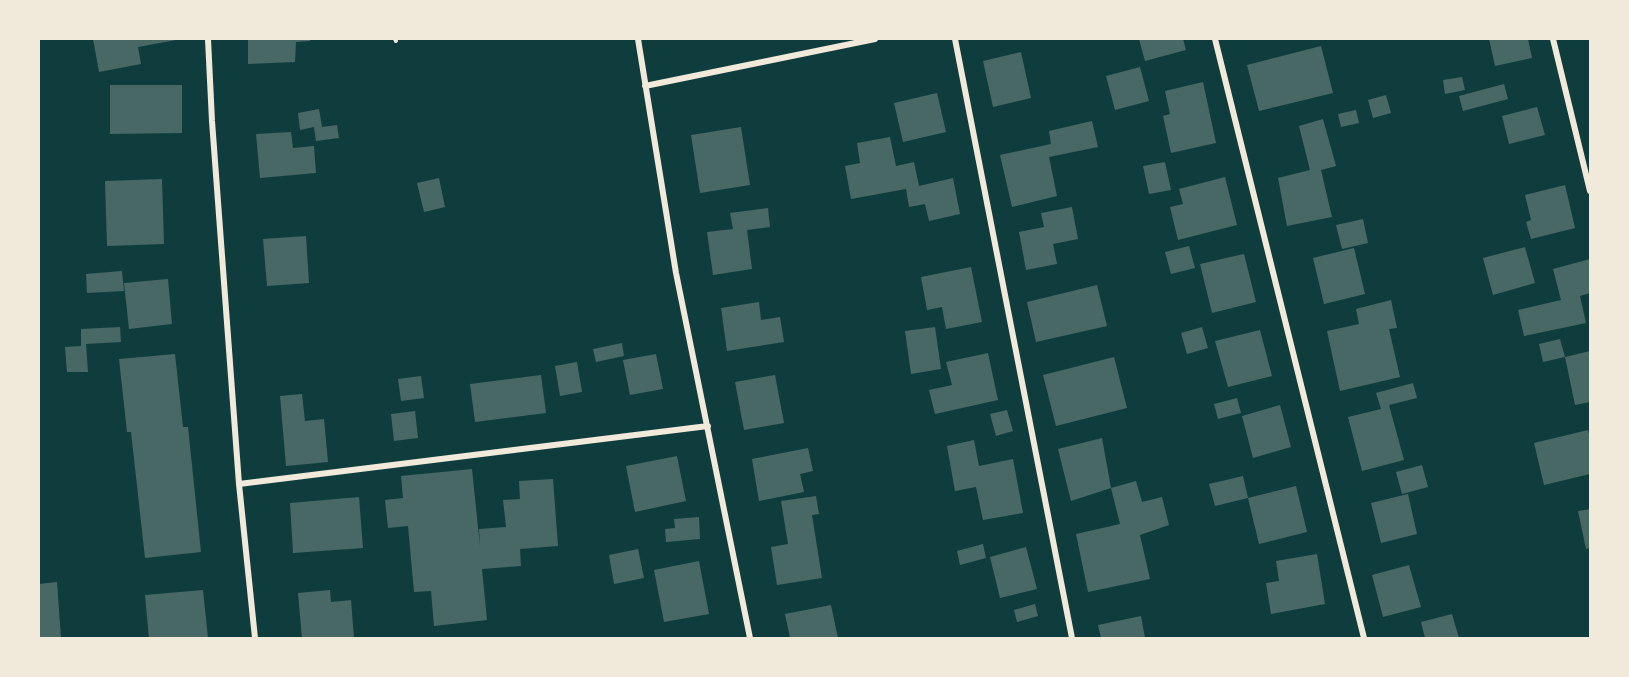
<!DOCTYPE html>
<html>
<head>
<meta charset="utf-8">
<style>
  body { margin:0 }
  #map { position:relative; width:1629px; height:677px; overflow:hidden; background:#0f3d3e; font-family:"DM Sans",sans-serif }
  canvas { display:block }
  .frame { position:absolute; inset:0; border:40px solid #f1e9da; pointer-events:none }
</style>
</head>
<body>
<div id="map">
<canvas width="1629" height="677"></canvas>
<div class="frame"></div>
</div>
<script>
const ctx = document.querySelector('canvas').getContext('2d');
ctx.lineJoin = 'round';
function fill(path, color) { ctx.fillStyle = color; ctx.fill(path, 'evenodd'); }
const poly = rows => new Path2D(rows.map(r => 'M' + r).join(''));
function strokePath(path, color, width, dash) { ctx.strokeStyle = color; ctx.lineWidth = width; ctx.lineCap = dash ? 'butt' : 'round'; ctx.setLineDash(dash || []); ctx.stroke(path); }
fill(poly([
  [93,39,176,39,176,40,138,47,141,64,99,72],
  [248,39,310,39,310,41,296,42,295,62,248,64],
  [1139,39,1183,39,1186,50,1145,61],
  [1489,39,1528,39,1532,58,1495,66],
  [1321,46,1333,93,1259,111,1247,65],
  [1021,52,1031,98,993,107,983,61],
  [1140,67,1149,101,1115,110,1106,76],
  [1462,77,1465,90,1445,94,1443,80],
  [1203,82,1216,143,1171,153,1163,116,1170,114,1165,91],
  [1504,84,1508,99,1463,111,1459,96],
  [110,85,182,85,182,133,110,134],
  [937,93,946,132,903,142,894,103],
  [1386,95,1391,113,1373,118,1368,100],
  [1537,107,1545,135,1509,144,1502,116],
  [319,109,322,127,337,125,339,138,316,141,314,127,300,130,298,113],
  [1356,110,1359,123,1341,127,1338,114],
  [1323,119,1336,166,1321,170,1332,217,1287,226,1278,178,1310,170,1299,126],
  [1092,121,1098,147,1049,157,1057,196,1012,207,1000,155,1051,144,1049,131],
  [741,127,750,185,700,193,691,135],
  [291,132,293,148,314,146,316,173,260,178,256,134],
  [890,137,896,166,914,162,919,186,953,178,960,214,929,221,925,204,909,207,906,189,851,199,845,166,860,163,857,143],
  [1165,162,1171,190,1149,194,1143,166],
  [1225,177,1237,225,1178,240,1170,207,1183,204,1179,189],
  [439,178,445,207,424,212,417,183],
  [162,179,164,244,107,246,105,181],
  [1565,185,1575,228,1531,239,1526,222,1531,220,1525,195],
  [1072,207,1078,239,1053,244,1057,264,1026,270,1019,232,1044,227,1041,213],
  [768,208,770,227,747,230,752,269,713,275,707,232,733,229,730,213],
  [1363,219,1368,243,1342,249,1336,225],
  [306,236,309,283,267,286,263,239],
  [1189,246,1195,268,1171,274,1165,252],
  [1525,247,1535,283,1493,295,1483,258],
  [1354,248,1365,294,1324,304,1313,258],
  [1244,254,1256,302,1212,313,1200,264],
  [1590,259,1590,293,1580,296,1586,323,1524,336,1518,310,1561,300,1553,269],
  [971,267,982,322,946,329,942,307,927,310,921,277],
  [122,271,124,291,87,293,86,274],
  [168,279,172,324,129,329,124,283],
  [1097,285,1107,326,1036,342,1027,302],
  [1391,300,1397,328,1389,329,1400,377,1340,391,1327,331,1359,324,1356,309],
  [759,302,761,320,780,317,784,342,727,351,721,308],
  [120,327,121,342,86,344,88,372,67,372,65,347,81,346,81,329],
  [935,327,941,369,911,374,905,331],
  [1202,327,1208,348,1187,354,1181,333],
  [1260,330,1272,376,1228,387,1215,341],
  [1560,339,1565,357,1543,362,1539,344],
  [622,343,624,356,596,362,593,349],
  [1590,351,1590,402,1575,405,1565,357],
  [988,353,998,400,935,414,929,390,952,385,946,362],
  [175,354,183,427,188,427,201,552,145,558,131,432,127,432,119,359],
  [656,354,663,389,630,395,623,360],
  [1114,357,1127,408,1056,426,1043,375],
  [577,362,582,392,560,396,555,366],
  [541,375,546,413,475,422,470,384],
  [775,375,784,423,744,430,735,382],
  [421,376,424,398,401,401,398,379],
  [1413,383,1417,398,1389,405,1404,460,1362,471,1348,417,1381,409,1376,393],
  [302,394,305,421,324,419,328,462,286,466,280,396],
  [1237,398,1241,413,1218,419,1214,404],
  [1280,405,1291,447,1253,458,1242,416],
  [1007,410,1013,431,996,436,990,414],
  [415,411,418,438,394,441,391,414],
  [1588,430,1590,438,1590,474,1544,485,1534,443],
  [1102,438,1111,488,1071,501,1058,449],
  [974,440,979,466,1013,459,1023,513,983,520,976,487,955,491,947,446],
  [808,448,813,471,800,474,804,492,759,501,752,459],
  [677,456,686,501,635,512,626,466],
  [1422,465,1428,487,1402,494,1396,472],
  [472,469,480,547,479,529,506,527,503,500,520,499,519,481,553,479,558,546,520,549,521,566,482,569,487,620,434,626,431,591,414,592,408,526,388,528,385,500,403,498,401,476],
  [1243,476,1248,498,1215,506,1209,484],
  [1136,481,1142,502,1162,497,1169,525,1140,535,1150,579,1088,592,1076,534,1120,524,1111,488],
  [1296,486,1307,532,1259,544,1248,498],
  [1408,494,1417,534,1381,543,1371,503],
  [816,496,819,514,812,515,822,578,777,585,771,547,788,544,781,501],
  [359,497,363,548,293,553,290,503],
  [1590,509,1590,548,1586,549,1578,511],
  [699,517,700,539,666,542,665,529,675,528,674,519],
  [983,544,986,558,960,565,957,551],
  [1026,547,1037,589,1000,598,990,557],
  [638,549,644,578,614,584,609,555],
  [1317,554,1325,604,1271,614,1266,583,1279,581,1276,561],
  [699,561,709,614,664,622,654,570],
  [1409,565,1421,607,1383,617,1372,575],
  [57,582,61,638,39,638,39,584],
  [203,590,208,638,149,638,145,595],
  [330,590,331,602,351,600,354,638,302,638,298,593],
  [1035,604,1038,616,1017,622,1014,610],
  [831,605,838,638,790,638,785,614],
  [1452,614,1459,638,1425,638,1421,622],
  [1141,616,1145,638,1101,638,1098,625]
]), '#486865');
strokePath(poly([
  [395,39,396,41]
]), '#f1e9da', 4);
strokePath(poly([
  [208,39,212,121,239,484,255,638],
  [638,39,676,273,750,638],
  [955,39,1072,638],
  [1215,39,1364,638],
  [1553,39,1590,191],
  [645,86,875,39],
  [239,484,708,426]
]), '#f1e9da', 6);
</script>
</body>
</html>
